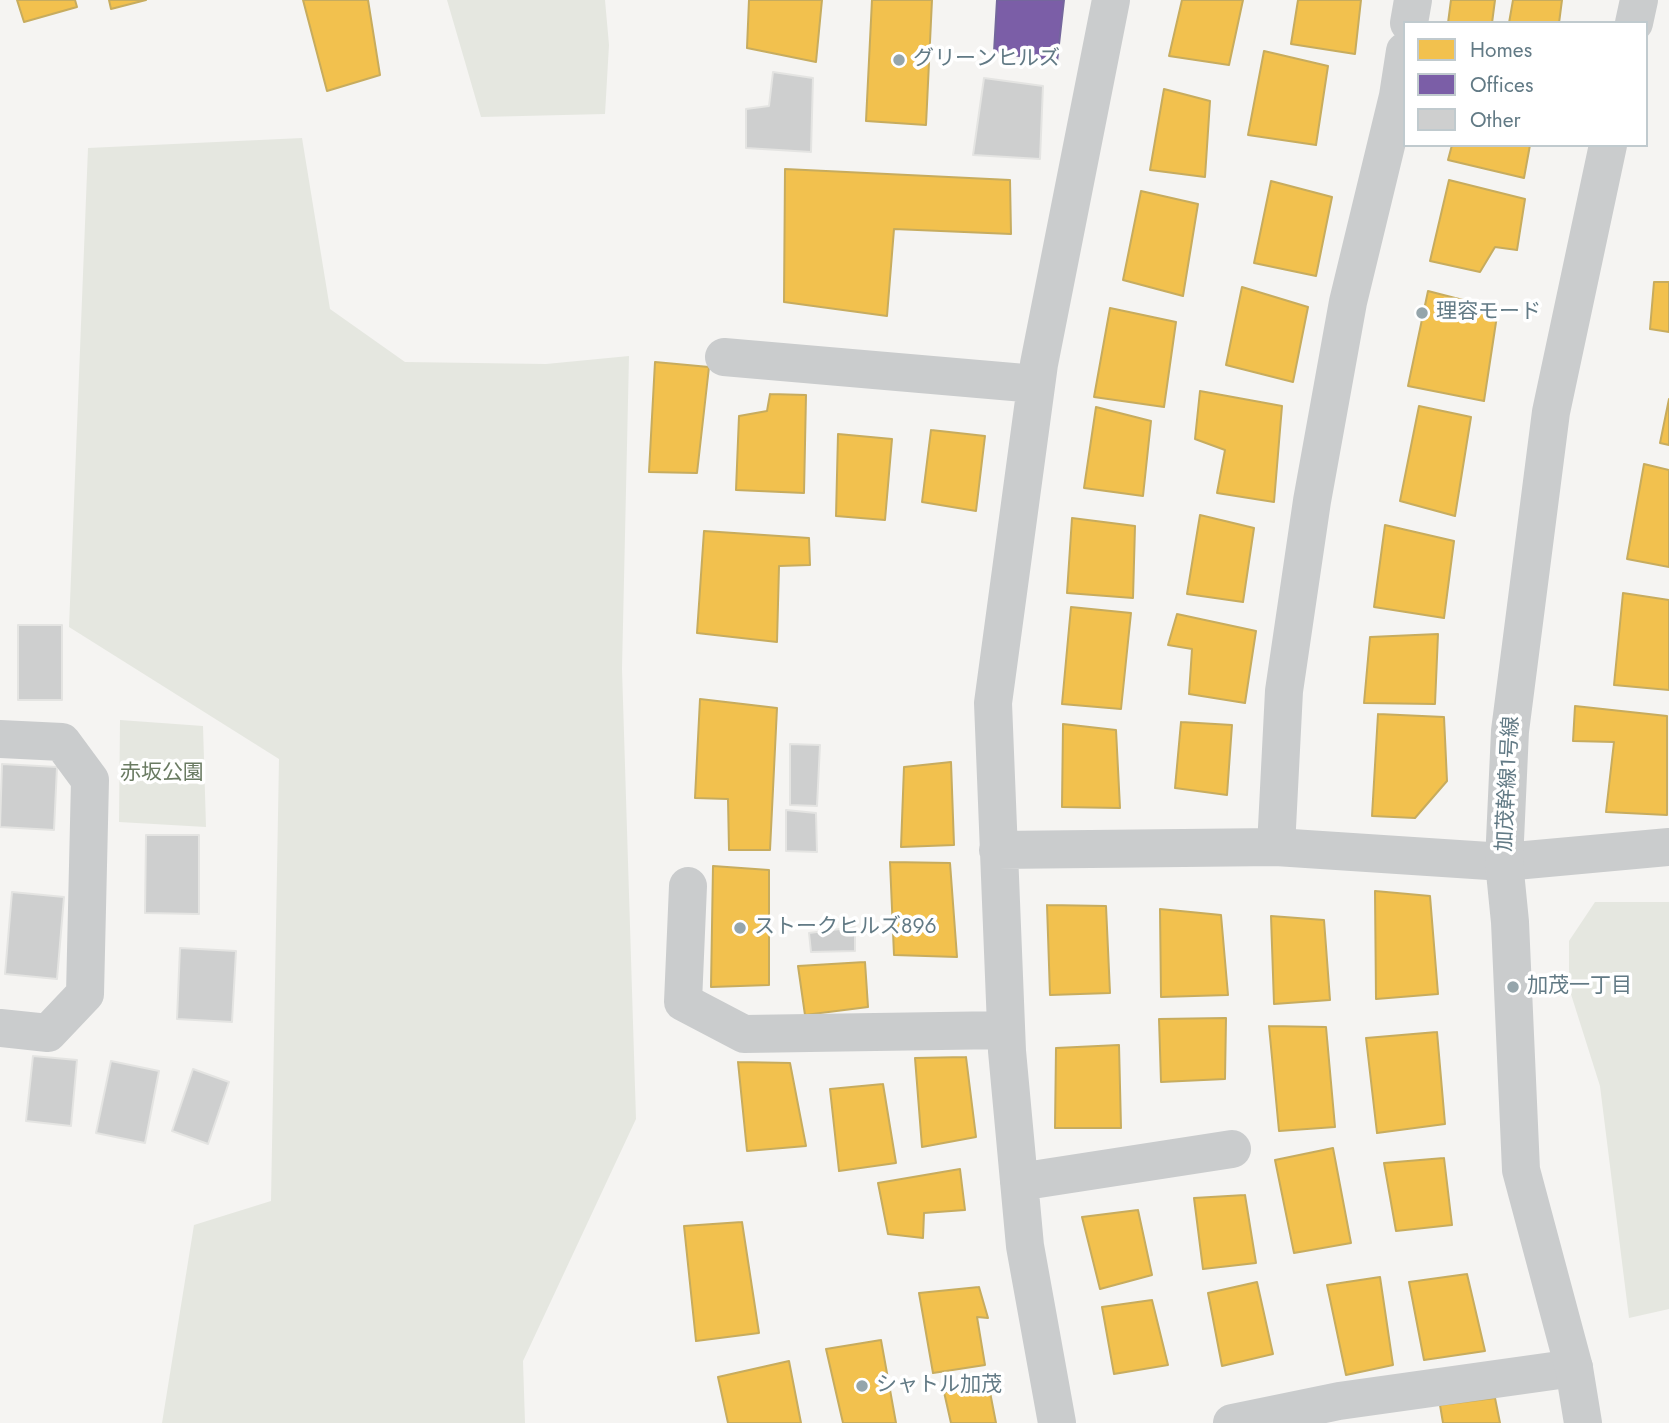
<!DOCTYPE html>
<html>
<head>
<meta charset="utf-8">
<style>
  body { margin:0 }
  #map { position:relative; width:1669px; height:1423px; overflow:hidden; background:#f5f4f2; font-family:Jost,sans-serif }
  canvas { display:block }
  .legend { position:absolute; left:1403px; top:21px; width:245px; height:126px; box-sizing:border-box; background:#fff; border:2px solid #c0cace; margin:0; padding:9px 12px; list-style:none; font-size:21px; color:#627a85 }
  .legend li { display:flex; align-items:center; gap:14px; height:35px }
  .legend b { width:35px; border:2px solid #c0cace }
</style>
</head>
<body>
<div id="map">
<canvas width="1669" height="1423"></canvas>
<ul class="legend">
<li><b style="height:19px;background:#f2c14e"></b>Homes</li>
<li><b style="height:19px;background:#7b5ea7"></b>Offices</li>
<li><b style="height:19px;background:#cecfcf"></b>Other</li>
</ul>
</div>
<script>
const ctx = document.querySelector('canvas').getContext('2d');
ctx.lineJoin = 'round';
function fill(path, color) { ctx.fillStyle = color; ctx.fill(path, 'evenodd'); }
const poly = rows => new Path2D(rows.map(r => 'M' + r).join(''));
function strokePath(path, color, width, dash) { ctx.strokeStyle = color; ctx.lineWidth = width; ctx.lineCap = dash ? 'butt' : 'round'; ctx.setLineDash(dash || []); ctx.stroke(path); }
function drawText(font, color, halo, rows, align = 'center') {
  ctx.font = font + ' Jost,"Noto Sans JP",sans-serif'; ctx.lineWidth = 7; ctx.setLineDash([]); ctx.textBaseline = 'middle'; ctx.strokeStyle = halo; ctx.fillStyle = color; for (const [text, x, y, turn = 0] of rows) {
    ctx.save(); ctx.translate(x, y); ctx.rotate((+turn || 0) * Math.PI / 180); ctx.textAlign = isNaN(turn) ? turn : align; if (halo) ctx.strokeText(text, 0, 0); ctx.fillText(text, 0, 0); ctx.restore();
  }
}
fill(poly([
  [447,0,605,0,609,45,605,114,481,117],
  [302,138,330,309,405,362,546,364,629,356,622,669,636,1119,523,1361,525,1423,162,1423,194,1225,271,1201,279,759,69,627,88,148],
  [120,720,203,726,206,827,119,822],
  [1595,902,1669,902,1669,1309,1629,1318,1600,1086,1569,988,1569,941]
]), '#e5e7e0');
const homes = poly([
  [17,0,75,0,77,7,24,22,17,0],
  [109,0,146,0,111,9,109,0],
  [303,0,368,0,380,75,327,91,303,0],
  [749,0,822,0,816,62,747,48,749,0],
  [872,0,932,0,926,125,866,121,872,0],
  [1182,0,1243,0,1229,65,1169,56,1182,0],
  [1298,0,1361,0,1355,54,1291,44,1298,0],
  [1451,0,1495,0,1492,23,1448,23,1451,0],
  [1513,0,1562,0,1559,23,1509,23,1513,0],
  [1264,51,1328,66,1316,145,1248,135,1264,51],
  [1164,89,1210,101,1205,177,1150,170,1164,89],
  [1452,145,1530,145,1524,178,1448,160,1452,145],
  [785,169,1010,180,1011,234,894,229,887,316,784,302,785,169],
  [1449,180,1525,199,1517,250,1495,247,1480,272,1430,261,1449,180],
  [1271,181,1332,197,1316,276,1254,263,1271,181],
  [1141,191,1198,204,1183,296,1123,280,1141,191],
  [1654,282,1669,282,1669,332,1650,329,1654,282],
  [1242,287,1308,307,1293,382,1226,365,1242,287],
  [1428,291,1498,309,1484,401,1408,386,1428,291],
  [1110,308,1176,322,1164,407,1094,397,1110,308],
  [655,362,709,367,697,473,649,472,655,362],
  [1200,391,1282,406,1274,502,1217,493,1225,450,1195,439,1200,391],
  [770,394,806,395,804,493,736,490,739,416,767,411,770,394],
  [1669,399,1669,445,1660,443,1669,399],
  [1419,406,1471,417,1455,516,1400,501,1419,406],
  [1096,407,1151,421,1143,496,1084,488,1096,407],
  [931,430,985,436,976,511,922,502,931,430],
  [838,434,892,439,885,520,836,516,838,434],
  [1644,464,1669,470,1669,567,1627,559,1644,464],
  [1200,515,1254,528,1243,602,1187,594,1200,515],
  [1072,518,1135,526,1133,598,1067,593,1072,518],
  [1385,525,1454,541,1444,618,1374,607,1385,525],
  [704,531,809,538,810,565,779,566,777,642,697,633,704,531],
  [1623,593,1669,600,1669,690,1614,685,1623,593],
  [1071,607,1131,613,1121,709,1062,704,1071,607],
  [1177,614,1256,631,1245,703,1189,694,1192,649,1168,645,1177,614],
  [1438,634,1435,704,1364,703,1370,637,1438,634],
  [700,699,777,708,770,850,729,850,728,799,695,798,700,699],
  [1575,706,1667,716,1667,815,1606,812,1614,742,1573,741,1575,706],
  [1378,714,1444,717,1447,781,1415,818,1372,816,1378,714],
  [1181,722,1232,725,1227,795,1175,788,1181,722],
  [1063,724,1116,730,1120,808,1062,807,1063,724],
  [951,762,954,845,901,847,904,767,951,762],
  [890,862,950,863,957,957,894,955,890,862],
  [713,866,769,870,769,985,711,987,713,866],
  [1375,891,1430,896,1438,994,1376,999,1375,891],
  [1047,905,1106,906,1110,993,1050,995,1047,905],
  [1160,909,1221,915,1228,995,1161,997,1160,909],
  [1271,916,1324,920,1330,1000,1274,1004,1271,916],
  [865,962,868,1007,805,1015,798,966,865,962],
  [1226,1018,1225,1079,1161,1082,1159,1019,1226,1018],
  [1269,1026,1326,1027,1335,1127,1279,1131,1269,1026],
  [1437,1032,1445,1124,1377,1133,1366,1038,1437,1032],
  [1119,1045,1121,1128,1055,1128,1056,1048,1119,1045],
  [966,1057,976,1137,922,1147,915,1058,966,1057],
  [738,1062,790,1063,806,1146,747,1151,738,1062],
  [883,1084,896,1163,839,1171,830,1089,883,1084],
  [1333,1148,1351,1243,1294,1253,1275,1160,1333,1148],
  [1444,1158,1452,1225,1396,1231,1384,1163,1444,1158],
  [960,1169,965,1210,924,1213,923,1238,888,1234,878,1183,960,1169],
  [1245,1195,1256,1263,1203,1269,1194,1198,1245,1195],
  [1138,1210,1152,1275,1100,1289,1082,1217,1138,1210],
  [742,1222,759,1333,696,1341,684,1226,742,1222],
  [1467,1274,1485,1351,1424,1360,1409,1282,1467,1274],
  [1380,1277,1393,1365,1346,1375,1327,1285,1380,1277],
  [1257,1282,1273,1354,1222,1366,1208,1293,1257,1282],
  [979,1287,988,1318,977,1317,985,1365,933,1373,919,1293,979,1287],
  [1152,1300,1168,1365,1114,1374,1102,1307,1152,1300],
  [881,1340,896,1423,843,1423,826,1349,881,1340],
  [789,1361,801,1423,728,1423,718,1377,789,1361],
  [989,1387,996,1423,951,1423,944,1392,989,1387],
  [1495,1398,1500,1423,1443,1423,1440,1405,1495,1398]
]);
fill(homes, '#f2c14e');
strokePath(homes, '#c7ac5e', 2);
const offices = poly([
  [997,0,1064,0,1057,62,994,52,997,0]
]);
fill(offices, '#7b5ea7');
strokePath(offices, '#74669d', 2);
const building = poly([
  [773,72,813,78,811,152,746,148,746,109,769,106,773,72],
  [984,78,1043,86,1040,159,973,155,984,78],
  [18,625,62,625,62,700,18,700,18,625],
  [790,744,820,745,817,806,790,805,790,744],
  [2,764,57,767,54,830,0,827,2,764],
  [786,810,816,813,817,852,786,851,786,810],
  [146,835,199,835,199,914,145,913,146,835],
  [12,892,64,897,57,979,5,974,12,892],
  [855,927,855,951,811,952,809,933,855,927],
  [180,948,236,951,232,1022,177,1019,180,948],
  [33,1056,77,1060,71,1126,26,1121,33,1056],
  [111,1061,159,1071,145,1143,96,1133,111,1061],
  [193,1069,229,1082,208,1144,172,1131,193,1069]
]);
fill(building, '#cecfcf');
strokePath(building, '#e4e4e2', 2);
strokePath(poly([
  [1409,23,1413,0],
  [724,357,1036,384],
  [0,739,62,742,90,780,85,994,48,1033,0,1028],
  [1276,847,1284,691,1312,501,1348,302,1398,96,1405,51],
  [998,850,1276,847,1504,862,1669,847],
  [688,886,683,1002,744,1034,1006,1030],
  [1019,1182,1232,1149],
  [1057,1423,1025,1246,1007,1051,993,703,1039,364,1111,0],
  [1232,1423,1339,1401,1574,1368]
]), '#cacccd', 38);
strokePath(poly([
  [1634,23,1639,0],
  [1583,1423,1574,1368,1521,1170,1510,922,1504,862,1510,731,1551,412,1608,145]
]), '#cacccd', 38);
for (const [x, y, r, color] of [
  [899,60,7,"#95a5ab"],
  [1422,313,7,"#95a5ab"],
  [740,928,7,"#95a5ab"],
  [1513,987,7,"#95a5ab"],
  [862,1386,7,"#95a5ab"]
]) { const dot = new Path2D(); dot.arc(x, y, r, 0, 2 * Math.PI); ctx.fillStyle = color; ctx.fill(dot); strokePath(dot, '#fff', 2.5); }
drawText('21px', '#627a85', '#fff', [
  ["グリーンヒルズ",913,60],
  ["理容モード",1436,313],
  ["ストークヒルズ896",754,928],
  ["加茂一丁目",1527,987],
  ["シャトル加茂",876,1386]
], 'left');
drawText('21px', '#6a7b62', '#fff', [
  ["赤坂公園",162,774]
]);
drawText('21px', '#627a85', '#fff', [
  ["加茂幹線1号線",1509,784,-87]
]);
</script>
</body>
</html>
